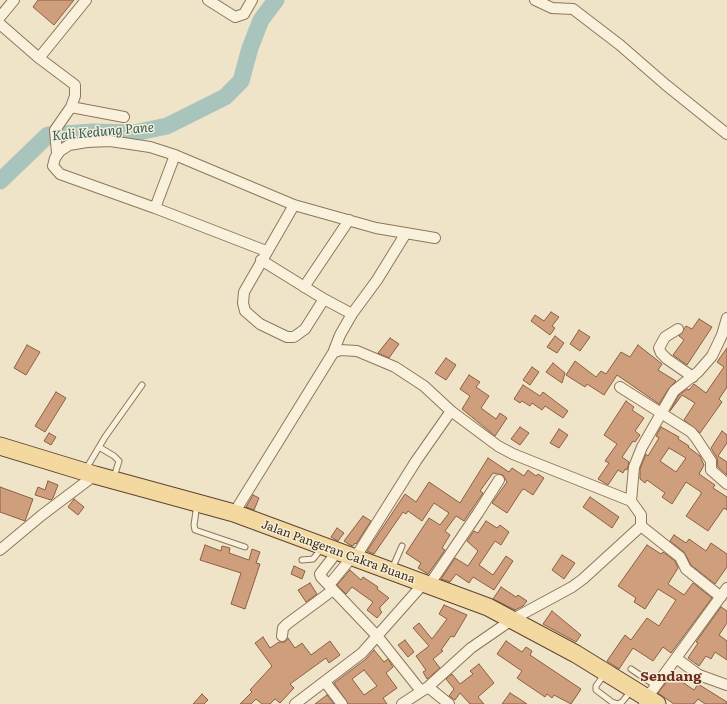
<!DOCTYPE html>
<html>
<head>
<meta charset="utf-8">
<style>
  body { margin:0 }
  canvas { display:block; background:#f0e4c8 }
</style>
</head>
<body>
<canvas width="727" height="704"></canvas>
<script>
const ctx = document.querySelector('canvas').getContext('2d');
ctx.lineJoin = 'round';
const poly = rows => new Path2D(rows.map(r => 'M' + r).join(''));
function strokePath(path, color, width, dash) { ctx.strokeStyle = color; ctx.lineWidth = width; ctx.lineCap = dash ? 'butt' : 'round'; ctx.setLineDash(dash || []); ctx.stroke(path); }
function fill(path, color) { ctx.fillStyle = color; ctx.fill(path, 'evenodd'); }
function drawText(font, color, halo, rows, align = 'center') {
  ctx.font = font + ' Literata,serif'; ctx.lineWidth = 3; ctx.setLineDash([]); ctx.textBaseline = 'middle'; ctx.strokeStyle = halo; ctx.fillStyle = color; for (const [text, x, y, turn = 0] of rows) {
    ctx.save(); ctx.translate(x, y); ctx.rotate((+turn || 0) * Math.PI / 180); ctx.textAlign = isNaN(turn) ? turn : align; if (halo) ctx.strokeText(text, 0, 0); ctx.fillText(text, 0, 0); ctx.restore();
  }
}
strokePath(poly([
  [0,181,48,135,94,132,134,133,167,126,225,97,241,81,250,48,261,20,276,0]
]), '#a9c4bc', 17);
const building = poly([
  [38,0,74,0,54,25,33,7,38,0],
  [551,312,559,317,552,326,555,328,550,335,531,321,535,315,544,321,551,312],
  [699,319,712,327,687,365,673,355,684,340,679,336,686,326,692,329,699,319],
  [579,330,590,337,580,351,570,344,579,330],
  [555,336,564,343,557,353,547,347,555,336],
  [390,338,399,344,389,358,378,353,390,338],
  [27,345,40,352,26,375,14,368,27,345],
  [638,345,662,364,658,370,676,381,669,388,659,404,617,375,604,395,587,384,585,387,566,375,575,361,596,377,601,371,606,374,621,352,630,357,638,345],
  [727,348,727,387,719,399,722,402,700,433,684,420,695,403,682,395,670,411,679,395,687,389,689,390,694,384,706,393,724,367,717,362,727,348],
  [446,358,456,365,446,380,435,373,446,358],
  [553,363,565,373,562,383,546,372,553,363],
  [532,367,539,372,530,385,523,380,532,367],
  [469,375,480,382,476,387,489,396,481,408,496,419,500,413,507,418,495,436,462,409,470,396,460,389,469,375],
  [523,385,540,396,543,392,568,411,563,418,545,406,542,410,532,403,530,406,522,401,520,403,514,399,523,385],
  [56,392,66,398,45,432,35,426,56,392],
  [626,401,634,407,632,410,644,418,635,431,640,435,635,442,633,441,622,457,629,462,627,470,625,469,623,473,618,470,608,485,598,479,609,463,605,461,617,444,604,435,626,401],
  [520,427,529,433,520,445,511,439,520,427],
  [661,427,679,437,678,439,689,446,688,447,700,456,704,465,699,474,715,485,713,488,727,497,727,510,724,508,708,531,686,516,701,494,701,492,686,482,672,504,662,497,665,493,647,480,645,483,640,479,640,469,646,454,648,456,659,438,656,436,661,427],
  [669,448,686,458,676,472,660,461,669,448],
  [559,429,568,435,559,448,550,443,559,429],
  [722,431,727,435,727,443,718,456,727,462,727,475,718,467,717,458,711,448,722,431],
  [49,433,56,437,51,445,44,441,49,433],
  [488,458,509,472,512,468,524,476,528,470,536,476,538,474,544,478,533,495,524,489,522,490,507,513,492,503,507,482,503,475,493,473,480,491,483,493,464,521,456,516,445,531,450,535,442,548,445,550,428,574,418,568,421,563,406,553,429,518,440,525,449,513,434,503,422,521,408,511,406,514,403,512,374,554,367,551,405,494,416,502,429,482,460,503,488,458],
  [48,481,58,485,53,498,51,500,35,495,38,487,45,490,48,481],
  [0,487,33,499,25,521,0,512,0,487],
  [253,495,259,498,254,510,246,507,253,495],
  [590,497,619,517,612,528,583,507,590,497],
  [74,499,84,507,78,515,68,507,74,499],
  [363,516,371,521,356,544,355,543,353,546,350,545,344,541,363,516],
  [486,521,497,528,500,525,509,532,501,545,495,541,479,565,493,575,506,556,513,561,494,590,473,577,469,583,456,574,450,582,441,579,455,558,468,566,478,551,467,541,474,531,478,533,486,521],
  [337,528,344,533,338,541,331,537,337,528],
  [674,535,686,543,689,539,706,551,711,543,727,554,727,567,715,584,691,565,684,552,670,541,674,535],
  [205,545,221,551,222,546,230,548,229,553,249,560,252,549,260,552,256,563,260,564,245,609,231,604,241,573,200,560,205,545],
  [647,545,661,554,663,552,675,561,678,568,668,584,684,595,693,583,712,598,671,653,663,647,653,661,633,648,619,669,607,661,625,635,631,640,647,618,659,626,676,600,658,589,645,609,634,602,636,598,618,586,647,545],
  [562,555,575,563,564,579,552,570,562,555],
  [294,566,305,571,302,579,291,574,294,566],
  [350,570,361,580,363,577,378,587,377,589,389,598,380,607,380,610,382,612,377,618,367,610,373,602,352,587,346,594,337,585,350,570],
  [310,583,317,594,306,602,298,590,310,583],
  [501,587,516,597,518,595,527,601,523,606,515,610,493,599,501,587],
  [444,605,467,615,454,637,451,636,441,650,443,651,433,659,440,668,427,679,423,672,426,670,416,656,429,646,413,628,419,623,432,639,447,619,439,614,444,605],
  [721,607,727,611,727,623,719,635,727,641,727,660,715,652,711,659,706,656,699,666,688,658,698,643,696,642,721,607],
  [552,611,581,635,576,642,543,624,552,611],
  [263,637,270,648,279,642,285,642,288,638,295,648,302,643,311,655,330,641,340,655,329,663,326,658,290,684,294,688,280,703,275,699,270,704,262,704,256,699,251,704,240,704,252,692,250,690,272,666,255,643,263,637],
  [405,640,414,652,408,657,398,645,405,640],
  [506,641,522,652,526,647,532,651,530,655,581,689,571,704,554,695,552,698,547,694,545,697,517,678,522,671,497,654,506,641],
  [374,650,384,662,388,659,393,667,386,673,397,688,383,698,387,704,348,704,334,683,366,659,374,650],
  [364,670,377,686,364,695,352,679,364,670],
  [479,664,494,683,478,697,484,704,470,704,460,693,455,700,449,696,454,689,446,679,452,674,460,684,473,674,470,671,479,664],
  [672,675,694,690,698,684,727,702,727,704,705,704,698,699,694,704,674,704,658,693,672,675],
  [510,693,518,698,527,704,502,704,510,693],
  [202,694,208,700,204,704,193,704,202,694],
  [327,695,334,704,315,704,327,695]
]);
fill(building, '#cf9f7d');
strokePath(building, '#8d5f41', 1);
const service = poly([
  [99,447,114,456,119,461,114,477],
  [86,469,105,437,142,385],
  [197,504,194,525,195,530,245,547],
  [302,560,313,559,322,548],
  [392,569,402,546],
  [631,669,656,686],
  [604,675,596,686,596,690,612,702,618,704,622,702,631,691]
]);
const minor = poly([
  [208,0,235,17,244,14,252,0],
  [535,0,552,8,573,9,620,45,666,85,727,134],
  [0,17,14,0],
  [0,24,39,58,75,85,75,96,71,107],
  [39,58,86,0],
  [57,153,55,130,71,107,124,117],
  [294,205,244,292,243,303,245,311,260,324,287,337,294,337,305,329,324,299],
  [155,208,175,155],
  [266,251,155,208,60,174,53,166,55,158,60,151,69,145,87,142,110,141,150,147,175,155,294,205,376,228,435,238],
  [261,260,324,299,352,314],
  [304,287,349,220],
  [678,329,665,337,659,348,661,353,667,359,693,377],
  [333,353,340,350,357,351,395,367,424,386,451,411],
  [620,387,691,432,696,438,711,461,711,470,727,484],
  [631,501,634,467,642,447,674,391,698,372,712,356,722,335,727,318],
  [234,513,333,353,340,335,352,314,377,280,406,233],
  [641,526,680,557,686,569,721,597],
  [0,550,42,515,95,475],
  [337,552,320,574,321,577,378,637,421,691],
  [355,558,416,461,451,411,498,446,513,454,631,501,641,515,641,526,583,579,572,587,513,619,471,648,428,687,402,704],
  [329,585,352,557],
  [429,585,478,513,499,480],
  [282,636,283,628,287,624,333,590],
  [676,658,699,675,727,685],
  [325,682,342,704],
  [428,687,449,704],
  [644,702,727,588],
  [295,704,362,653,424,583]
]);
const primary = poly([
  [0,446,95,475,234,513,488,607,576,654,657,704]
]);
strokePath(service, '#8d765c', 7);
strokePath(minor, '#8d765c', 12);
strokePath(primary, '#5b4430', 19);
strokePath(service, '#faf1dc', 5);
strokePath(minor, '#faf1dc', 10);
strokePath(primary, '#f3d9a0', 17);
drawText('12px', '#3d2e20', '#f7eed8', [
  ["Jalan Pangeran Cakra Buana",338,552,20]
]);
drawText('italic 13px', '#2f5d5a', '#f7eed8', [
  ["Kali Kedung Pane",103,132,-5]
]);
drawText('bold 14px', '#6b2e1e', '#f7eed8', [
  ["Sendang",671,677]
]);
</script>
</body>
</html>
